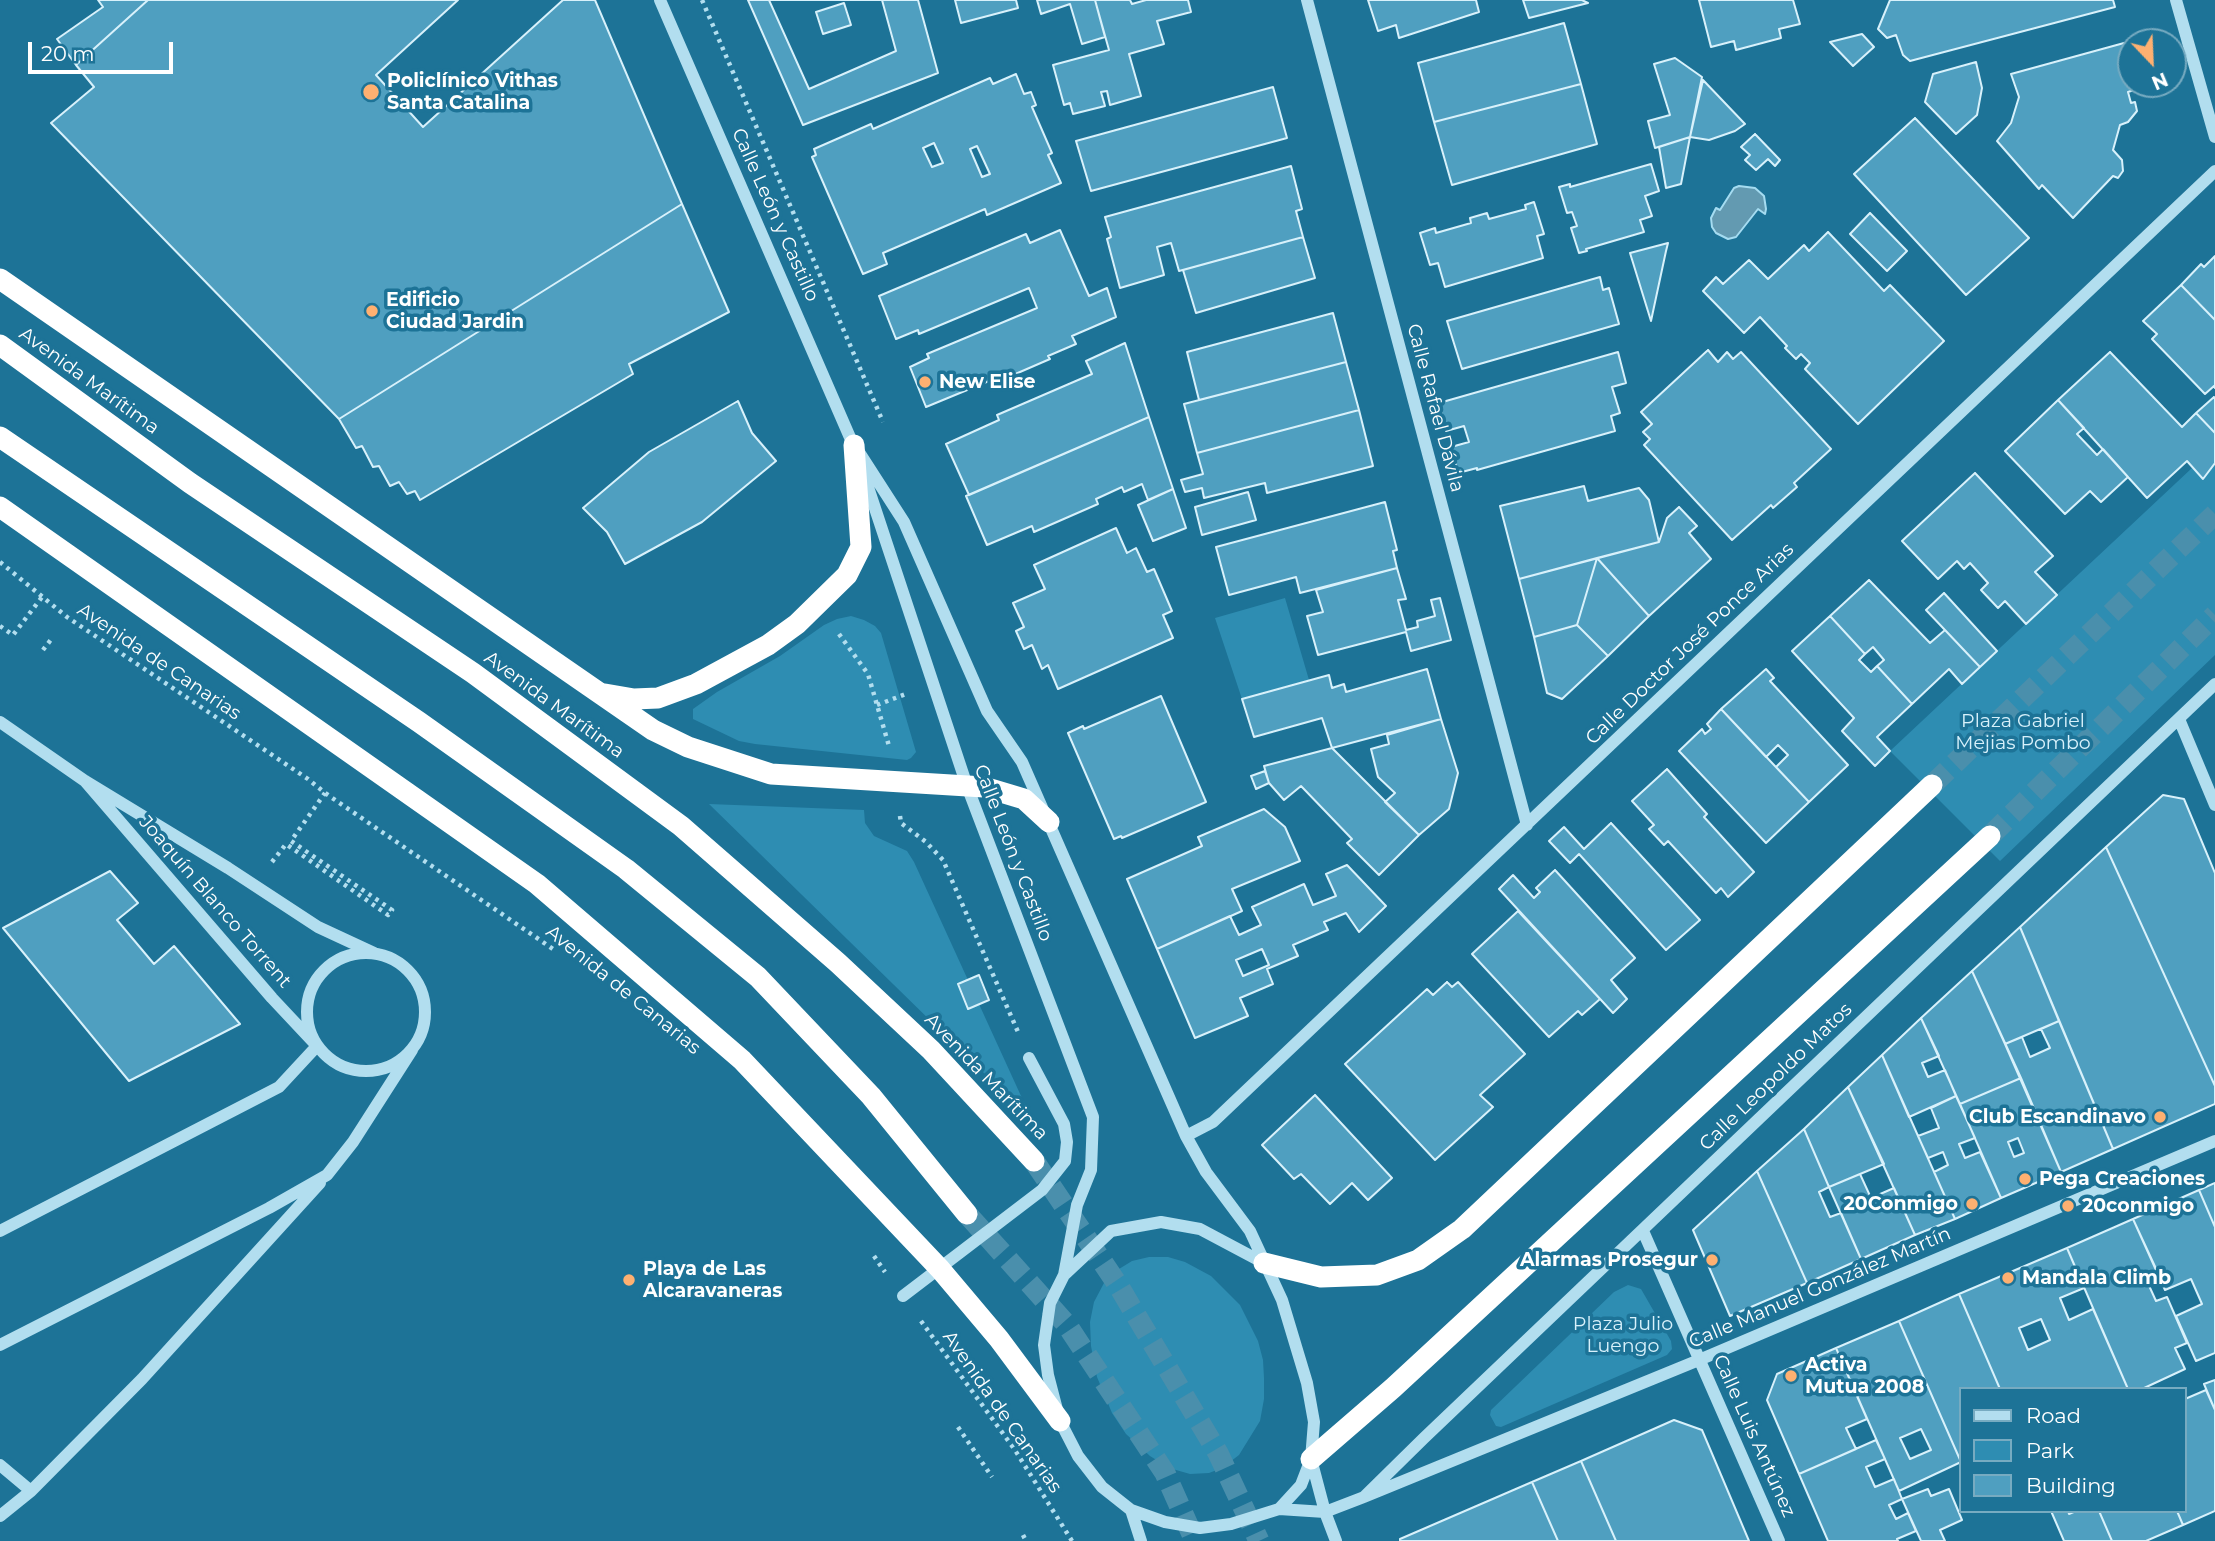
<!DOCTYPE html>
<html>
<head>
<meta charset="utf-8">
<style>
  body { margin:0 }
  #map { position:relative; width:2215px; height:1541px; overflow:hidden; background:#1d7397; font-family:Montserrat,sans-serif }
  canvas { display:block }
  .legend { position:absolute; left:1959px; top:1387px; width:228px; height:126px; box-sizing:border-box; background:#1d7397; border:2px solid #77abc1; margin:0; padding:9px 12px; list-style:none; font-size:21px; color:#fff }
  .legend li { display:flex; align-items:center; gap:14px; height:35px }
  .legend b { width:35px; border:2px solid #77abc1 }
  .north { position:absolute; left:2117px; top:28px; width:70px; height:70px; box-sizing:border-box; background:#1d7397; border:2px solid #77abc1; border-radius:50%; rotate:157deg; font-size:19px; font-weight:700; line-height:28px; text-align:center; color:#fff }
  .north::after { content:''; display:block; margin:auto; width:24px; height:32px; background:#feb071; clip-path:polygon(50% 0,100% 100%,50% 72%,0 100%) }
  .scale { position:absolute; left:28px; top:42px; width:145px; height:32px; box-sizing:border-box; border:4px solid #fff; border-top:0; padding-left:9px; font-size:21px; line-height:24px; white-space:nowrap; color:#fff; -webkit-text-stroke:5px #1d7397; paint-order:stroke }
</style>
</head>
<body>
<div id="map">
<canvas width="2215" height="1541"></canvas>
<ul class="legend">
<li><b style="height:9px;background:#b2deef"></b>Road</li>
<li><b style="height:19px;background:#2e8db2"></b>Park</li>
<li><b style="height:19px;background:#4f9fc0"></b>Building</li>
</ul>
<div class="north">N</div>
<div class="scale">20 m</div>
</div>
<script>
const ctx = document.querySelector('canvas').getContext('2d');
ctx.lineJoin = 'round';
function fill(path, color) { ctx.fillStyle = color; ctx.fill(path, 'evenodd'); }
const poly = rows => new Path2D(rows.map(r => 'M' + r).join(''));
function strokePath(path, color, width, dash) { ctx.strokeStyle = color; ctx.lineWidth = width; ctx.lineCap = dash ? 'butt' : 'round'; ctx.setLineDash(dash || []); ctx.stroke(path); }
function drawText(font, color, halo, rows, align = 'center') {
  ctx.font = font + ' Montserrat,sans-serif'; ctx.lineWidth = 7; ctx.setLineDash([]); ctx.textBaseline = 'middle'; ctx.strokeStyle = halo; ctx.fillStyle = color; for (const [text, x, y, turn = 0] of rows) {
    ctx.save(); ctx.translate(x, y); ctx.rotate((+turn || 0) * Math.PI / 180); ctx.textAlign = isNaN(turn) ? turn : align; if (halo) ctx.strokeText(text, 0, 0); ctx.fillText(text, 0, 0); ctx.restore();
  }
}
fill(poly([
  [2215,463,2215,655,2000,861,1890,751,2192,468,2203,479],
  [1285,598,1309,680,1242,699,1215,618],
  [851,616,864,620,875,626,881,633,916,752,911,758,907,760,755,744,739,741,693,719,693,709,717,692,780,656,824,625,837,619],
  [709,804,864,810,865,823,874,836,907,851,914,862,1032,1120],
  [1149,1257,1168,1257,1185,1262,1211,1276,1240,1305,1258,1341,1263,1360,1264,1378,1264,1399,1260,1421,1239,1455,1222,1468,1209,1473,1190,1474,1169,1468,1150,1456,1126,1434,1112,1413,1097,1377,1091,1346,1090,1322,1094,1302,1104,1283,1119,1269,1132,1261],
  [1628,1285,1641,1289,1671,1341,1672,1349,1667,1355,1501,1427,1496,1426,1490,1415,1491,1410,1614,1292]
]), '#2e8db2');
const water = poly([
  [1739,186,1755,188,1764,196,1766,209,1765,214,1758,209,1736,237,1728,239,1716,233,1712,227,1711,218,1716,208,1720,210,1734,188,1739,186]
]);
fill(water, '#639ab1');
strokePath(water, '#a5dcf1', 2);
const building = poly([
  [98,0,148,0,76,65,57,39,103,7,98,0],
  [148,0,458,0,376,75,423,127,563,0,595,0,682,204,339,419,51,123,94,87,76,65,148,0],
  [748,0,918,0,938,73,803,125,748,0],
  [769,0,882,0,896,51,809,89,769,0],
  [844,3,851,25,823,34,816,12,844,3],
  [955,0,1016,0,1018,8,961,23,955,0],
  [1037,0,1095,0,1105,37,1082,44,1070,4,1041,14,1037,0],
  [1095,0,1130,0,1132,4,1146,0,1188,0,1191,12,1157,21,1164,44,1129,54,1141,96,1110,105,1107,91,1101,92,1105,106,1073,114,1070,103,1064,105,1053,65,1109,50,1095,0],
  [1368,0,1476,0,1479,12,1399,38,1396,25,1378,31,1368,0],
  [1523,0,1582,0,1588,3,1529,18,1523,0],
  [1699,0,1793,0,1800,24,1779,29,1781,38,1736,50,1734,41,1711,47,1699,0],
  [1890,0,2113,0,2115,7,1910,61,1903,55,1896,35,1887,38,1878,29,1890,0],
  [1564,23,1581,84,1434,122,1418,63,1564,23],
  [1862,34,1874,47,1853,66,1830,42,1862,34],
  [2124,43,2131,66,2131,84,2136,84,2137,89,2128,92,2131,103,2135,102,2137,111,2128,122,2120,125,2113,150,2122,160,2123,171,2118,178,2113,176,2073,218,2042,185,2039,189,1997,141,2011,123,2019,97,2011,74,2124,43],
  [1675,58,1702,77,1690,137,1655,148,1648,121,1670,115,1654,64,1675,58],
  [1976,62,1982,88,1977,115,1956,134,1925,102,1933,74,1976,62],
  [1016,74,1024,94,1031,92,1036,105,1032,107,1052,153,1048,155,1061,183,987,215,985,209,883,253,887,264,863,274,812,157,816,155,814,149,871,124,873,129,990,78,993,84,1016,74],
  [934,143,943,163,932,167,923,148,934,143],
  [977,146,990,174,982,177,970,149,977,146],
  [1703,80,1745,124,1735,131,1709,140,1690,137,1703,80],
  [1581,84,1597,144,1452,185,1434,122,1581,84],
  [1273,87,1287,138,1091,191,1076,141,1273,87],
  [1915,118,2029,238,1966,295,1854,174,1915,118],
  [1755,134,1780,160,1775,166,1768,159,1756,170,1745,160,1750,155,1741,147,1755,134],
  [1690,137,1681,184,1666,188,1659,147,1690,137],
  [1651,164,1659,191,1645,196,1652,216,1640,220,1644,232,1586,249,1587,251,1579,253,1571,228,1577,226,1572,212,1567,213,1559,187,1570,184,1570,187,1651,164],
  [1291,166,1302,209,1296,211,1303,237,1179,271,1171,243,1157,247,1164,275,1120,288,1107,239,1111,237,1105,217,1291,166],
  [1534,202,1544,234,1537,236,1543,258,1445,287,1438,263,1430,265,1420,233,1435,228,1436,233,1471,223,1470,218,1487,213,1489,219,1526,209,1525,205,1534,202],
  [682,204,729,312,629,364,633,374,420,500,415,491,407,494,399,482,390,486,379,466,373,467,362,446,356,448,339,419,682,204],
  [1870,213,1907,251,1887,271,1850,234,1870,213],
  [1060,230,1089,296,1107,288,1116,317,1072,336,1076,344,1048,356,1050,359,990,385,989,381,926,407,910,367,929,358,927,354,1037,308,1029,288,919,334,918,330,896,339,879,296,1026,234,1030,243,1060,230],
  [1828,232,1884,291,1890,285,1944,341,1858,424,1805,369,1810,363,1801,354,1796,359,1785,348,1787,346,1760,317,1744,333,1703,291,1716,277,1723,284,1749,260,1768,279,1804,245,1809,251,1828,232],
  [1303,237,1315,278,1196,313,1183,270,1303,237],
  [1668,243,1666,251,1651,321,1630,253,1668,243],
  [2215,256,2215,320,2181,285,2201,264,2204,267,2215,256],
  [1600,277,1603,290,1609,288,1619,324,1462,369,1447,321,1600,277],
  [2181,285,2215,320,2215,388,2214,386,2205,394,2152,339,2157,334,2143,321,2181,285],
  [1333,313,1346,362,1199,400,1187,352,1333,313],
  [1125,343,1149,417,969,495,946,444,999,420,997,415,1092,374,1086,361,1125,343],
  [1708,350,1718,362,1727,352,1733,359,1741,352,1831,449,1794,483,1797,487,1773,508,1771,505,1732,540,1644,445,1650,439,1643,432,1652,424,1641,412,1708,350],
  [1618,352,1626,383,1612,387,1620,413,1611,416,1615,431,1477,470,1477,468,1458,473,1451,447,1469,442,1464,426,1446,431,1439,403,1618,352],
  [2110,352,2182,427,2196,413,2215,433,2215,463,2203,479,2187,461,2147,498,2058,400,2110,352],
  [1346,362,1359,410,1197,453,1184,404,1346,362],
  [2214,397,2215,399,2215,433,2196,413,2214,397],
  [2058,400,2084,428,2077,434,2097,455,2103,449,2128,477,2101,502,2090,491,2065,514,2005,451,2058,400],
  [738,401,752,433,776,461,702,522,625,564,607,532,583,508,649,452,738,401],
  [1359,410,1373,466,1267,493,1265,483,1204,498,1202,488,1185,492,1181,480,1203,474,1197,453,1359,410],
  [1149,417,1173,489,1148,500,1142,484,1124,492,1122,487,1096,499,1098,504,1034,532,1032,526,987,545,966,496,1149,417],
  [1975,473,2053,556,2035,572,2057,595,2026,624,2005,601,1998,608,1981,590,1988,583,1970,563,1964,569,1957,561,1938,579,1902,541,1975,473],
  [1584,486,1588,501,1639,488,1649,500,1659,542,1519,579,1500,506,1584,486],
  [1173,489,1186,528,1153,541,1138,505,1173,489],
  [1248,492,1256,520,1202,535,1195,507,1248,492],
  [1385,502,1397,550,1393,551,1397,568,1300,593,1296,577,1229,595,1216,547,1385,502],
  [1679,507,1697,526,1689,533,1711,559,1649,616,1597,558,1659,542,1667,518,1679,507],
  [1116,528,1127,553,1136,548,1147,572,1154,569,1172,611,1163,615,1173,638,1058,689,1048,665,1042,669,1032,645,1024,649,1016,631,1024,627,1013,603,1045,589,1034,565,1116,528],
  [1597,558,1577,625,1534,637,1519,579,1597,558],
  [1597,558,1649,616,1608,656,1577,625,1597,558],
  [1397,568,1406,599,1398,600,1406,630,1418,627,1417,621,1435,616,1431,600,1440,598,1451,640,1411,651,1406,632,1318,655,1307,616,1323,612,1316,590,1397,568],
  [1869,580,1930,643,1945,630,1980,667,1962,684,1949,669,1912,704,1877,666,1884,660,1873,647,1865,654,1830,616,1869,580],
  [1944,593,1997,651,1980,667,1926,610,1944,593],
  [1830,616,1865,654,1859,660,1871,672,1877,666,1912,704,1877,737,1890,751,1875,766,1842,731,1854,718,1792,651,1830,616],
  [1577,625,1608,656,1562,699,1547,693,1534,637,1577,625],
  [1427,669,1441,719,1332,748,1322,718,1254,737,1242,699,1329,675,1332,688,1344,684,1346,692,1427,669],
  [1766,669,1774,678,1770,681,1848,765,1809,802,1776,767,1788,755,1778,745,1766,757,1721,709,1766,669],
  [1161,696,1206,802,1122,838,1121,836,1114,839,1068,733,1083,726,1084,729,1161,696],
  [1721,709,1809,802,1766,843,1679,751,1702,729,1705,734,1711,729,1707,724,1721,709],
  [1441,719,1458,773,1449,809,1419,835,1385,802,1395,793,1378,777,1371,749,1389,744,1387,735,1441,719],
  [1332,748,1419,835,1379,875,1347,843,1352,839,1301,786,1284,800,1269,783,1264,766,1332,748],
  [1667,769,1707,814,1704,817,1754,872,1728,897,1721,888,1716,893,1668,841,1664,845,1649,829,1654,825,1632,801,1667,769],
  [1265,771,1269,783,1256,789,1251,776,1265,771],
  [2163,795,2184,799,2215,873,2215,1086,2106,847,2163,795],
  [1264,809,1285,827,1300,861,1232,889,1242,911,1157,949,1127,879,1202,846,1198,837,1264,809],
  [1611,823,1700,920,1666,950,1579,854,1570,863,1549,841,1564,827,1584,849,1611,823],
  [2106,847,2215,1086,2215,1104,2113,1149,2020,927,2106,847],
  [1347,865,1386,906,1359,932,1346,913,1324,922,1328,930,1293,945,1298,956,1267,969,1273,984,1240,998,1248,1016,1195,1038,1157,949,1230,916,1239,935,1261,925,1252,907,1304,884,1313,905,1336,896,1326,874,1347,865],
  [1262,949,1269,965,1243,976,1236,960,1262,949],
  [1555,870,1635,958,1611,980,1627,999,1613,1013,1499,889,1513,875,1534,898,1540,892,1536,888,1555,870],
  [110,871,138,903,117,920,154,964,174,946,240,1024,129,1081,3,928,110,871],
  [1518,911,1600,999,1582,1015,1578,1011,1549,1037,1472,954,1518,911],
  [2020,927,2059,1021,2005,1044,1972,971,2020,927],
  [1972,971,2021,1078,1960,1104,1921,1018,1972,971],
  [979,975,989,1000,968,1009,958,984,979,975],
  [1447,982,1452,987,1458,982,1525,1054,1480,1095,1493,1107,1435,1160,1345,1064,1427,989,1433,995,1447,982],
  [1921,1018,1939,1056,1922,1063,1928,1077,1945,1070,1956,1096,1909,1117,1882,1055,1921,1018],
  [2059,1021,2113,1149,2061,1172,2005,1044,2022,1037,2030,1057,2050,1048,2041,1029,2059,1021],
  [1882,1055,1955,1219,1915,1235,1848,1087,1882,1055],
  [2021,1078,2061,1172,2001,1198,1960,1104,2021,1078],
  [2018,1138,2024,1153,2014,1157,2008,1142,2018,1138],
  [1848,1087,1884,1164,1829,1187,1804,1129,1848,1087],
  [1315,1095,1392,1178,1368,1200,1352,1183,1330,1204,1301,1174,1294,1179,1262,1145,1315,1095],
  [1956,1096,1975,1138,1959,1144,1965,1158,1980,1152,2001,1198,1955,1219,1934,1172,1948,1165,1943,1152,1928,1158,1918,1136,1939,1128,1931,1108,1956,1096],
  [1804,1129,1829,1187,1819,1192,1830,1217,1841,1213,1861,1259,1807,1283,1757,1171,1804,1129],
  [1757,1171,1807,1283,1730,1316,1693,1230,1757,1171],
  [1860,1174,1871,1198,1894,1188,1915,1235,1861,1259,1829,1187,1860,1174],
  [2215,1183,2215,1227,2199,1190,2215,1183],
  [2199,1190,2215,1227,2215,1353,2196,1361,2176,1316,2202,1304,2191,1279,2165,1290,2133,1219,2199,1190],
  [2133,1219,2158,1273,2146,1279,2156,1301,2167,1297,2187,1343,2175,1348,2185,1369,2142,1389,2128,1389,2067,1248,2133,1219],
  [2067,1248,2084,1288,2060,1298,2069,1320,2093,1309,2128,1389,2000,1389,1959,1294,2067,1248],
  [2041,1319,2050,1340,2028,1350,2019,1328,2041,1319],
  [1959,1294,2000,1389,1961,1389,1961,1462,1899,1321,1959,1294],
  [1899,1321,1961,1462,1899,1491,1836,1348,1899,1321],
  [1921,1429,1931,1450,1910,1459,1900,1438,1921,1429],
  [1836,1348,1867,1419,1846,1428,1856,1449,1799,1474,1767,1400,1777,1374,1836,1348],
  [2215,1380,2215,1410,2204,1384,2215,1380],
  [2206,1390,2215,1410,2215,1511,2183,1525,2177,1511,2185,1511,2185,1399,2206,1390],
  [1674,1420,1702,1430,1749,1541,1616,1541,1581,1461,1674,1420],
  [1876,1440,1885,1459,1866,1467,1875,1487,1894,1479,1902,1499,1889,1505,1896,1519,1908,1513,1916,1531,1897,1539,1898,1541,1828,1541,1799,1474,1876,1440],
  [1581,1461,1616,1541,1558,1541,1532,1482,1581,1461],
  [1532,1482,1558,1541,1400,1541,1400,1539,1532,1482],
  [1928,1489,1931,1496,1949,1489,1962,1520,1940,1530,1945,1541,1921,1541,1902,1499,1928,1489],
  [2051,1511,2068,1511,2069,1514,2076,1511,2099,1511,2112,1541,2064,1541,2051,1511],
  [2099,1511,2177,1511,2183,1525,2146,1541,2112,1541,2099,1511]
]);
fill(building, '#4f9fc0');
strokePath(building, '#d8f1fb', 2);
strokePath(poly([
  [1932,785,2215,514],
  [1990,836,2215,615],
  [1034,1161,1118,1285,1218,1453,1259,1541],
  [967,1214,1067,1325,1165,1473,1195,1541]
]), '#4a8fac', 21, [21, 10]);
strokePath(poly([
  [702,0,883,422],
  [0,562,67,617,308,779,325,793,553,949],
  [0,626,13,635,42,597],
  [839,634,868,674,889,746],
  [43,650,53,637],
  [877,705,906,694],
  [900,816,901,823,926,842,943,860,1018,1032],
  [272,862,286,844,388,915,392,910,291,841,325,793],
  [874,1256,885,1272],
  [921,1321,1015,1450,1072,1541],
  [958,1427,992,1477],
  [1023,1535,1026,1541]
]), '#b2deef', 4.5, [3.5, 5]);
strokePath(poly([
  [660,0,855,449],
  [1307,0,1527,825],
  [2176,0,2215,137],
  [857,449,904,522,987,711,1022,762,1186,1136,1206,1172,1250,1231,1282,1300,1307,1383,1314,1422,1311,1459,1301,1485,1279,1509,1231,1524,1200,1528,1165,1522,1131,1510,1102,1487,1078,1456,1060,1421,1048,1375,1044,1345,1050,1303,1064,1275,1111,1231,1161,1222,1200,1229,1264,1263],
  [862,469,967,786,1093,1117,1091,1170,1077,1205,1064,1275],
  [2179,719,2215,805],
  [0,722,85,781,228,868,318,927,374,953],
  '307 1012a59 59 0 1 1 118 0a59 59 0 1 1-118 0Z',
  [1186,1136,1213,1122,2215,171],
  [0,1231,279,1087,317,1046,272,998,85,781],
  [1643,1231,1779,1541],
  [903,1296,1042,1190,1065,1161,1067,1142,1064,1124,1029,1058],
  [0,1345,269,1208,327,1175,353,1142,412,1050],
  [1311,1459,1325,1512,1336,1541],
  [0,1465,31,1491],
  [1364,1497,1424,1438,2215,684],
  [1279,1509,1325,1512,1364,1497,1699,1360,2215,1141],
  [1131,1510,1141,1541],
  [0,1516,31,1491,142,1379,320,1183]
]), '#b2deef', 12);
strokePath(poly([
  [0,279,653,730,688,747,771,774,984,787,1024,799,1049,822],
  [0,345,190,483,473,673,681,826,838,963,931,1050,1034,1161],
  [0,437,419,722,626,869,758,977,871,1096,967,1214],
  [0,507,537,884,742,1060,940,1269,999,1339,1060,1421],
  [605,694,634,699,658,698,696,684,768,645,797,624,847,575,861,547,854,445],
  [1264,1263,1321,1277,1377,1275,1418,1260,1462,1229,1932,785],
  [1311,1459,1393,1388,1990,836]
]), '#fff', 21);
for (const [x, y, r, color] of [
  [371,92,9,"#feb071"],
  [372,311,7,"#feb071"],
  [925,382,7,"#feb071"],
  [2160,1117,7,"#feb071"],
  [2025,1179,7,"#feb071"],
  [1972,1204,7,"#feb071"],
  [2068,1206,7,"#feb071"],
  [1712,1260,7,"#feb071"],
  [2008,1278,7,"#feb071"],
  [629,1280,7,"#feb071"],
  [1791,1376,7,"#feb071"]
]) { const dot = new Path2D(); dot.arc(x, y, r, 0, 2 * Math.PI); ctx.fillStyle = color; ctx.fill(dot); strokePath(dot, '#1d7397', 2.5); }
drawText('bold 19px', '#fff', '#1d7397', [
  ["Policlínico Vithas",387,81],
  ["Santa Catalina",387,103],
  ["Edificio",386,300],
  ["Ciudad Jardin",386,322],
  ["New Elise",939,382],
  ["Club Escandinavo",2146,1117,"right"],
  ["Pega Creaciones",2039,1179],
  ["20Conmigo",1958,1204,"right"],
  ["20conmigo",2082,1206],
  ["Alarmas Prosegur",1698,1260,"right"],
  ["Playa de Las",643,1269],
  ["Alcaravaneras",643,1291],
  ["Mandala Climb",2022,1278],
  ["Activa",1805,1365],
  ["Mutua 2008",1805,1387]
], 'left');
drawText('19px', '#fff', '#1d7397', [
  ["Calle León y Castillo",775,215,66],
  ["Avenida Marítima",89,381,36],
  ["Calle Rafael Dávila",1435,408,75],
  ["Calle Doctor José Ponce Arias",1690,644,-44],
  ["Avenida de Canarias",159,662,34],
  ["Avenida Marítima",554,705,36],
  ["Calle León y Castillo",1013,853,69],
  ["Joaquín Blanco Torrent",215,902,49],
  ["Avenida de Canarias",623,990,39],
  ["Avenida Marítima",986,1077,46],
  ["Calle Leopoldo Matos",1776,1077,-44],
  ["Calle Manuel González Martín",1820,1288,-23],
  ["Avenida de Canarias",1002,1412,55],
  ["Calle Luis Antúnez",1754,1436,66]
]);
drawText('19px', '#d8f1fb', '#1d7397', [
  ["Plaza Gabriel",2023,721],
  ["Mejias Pombo",2023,743],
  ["Plaza Julio",1623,1324],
  ["Luengo",1623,1346]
]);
</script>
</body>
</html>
